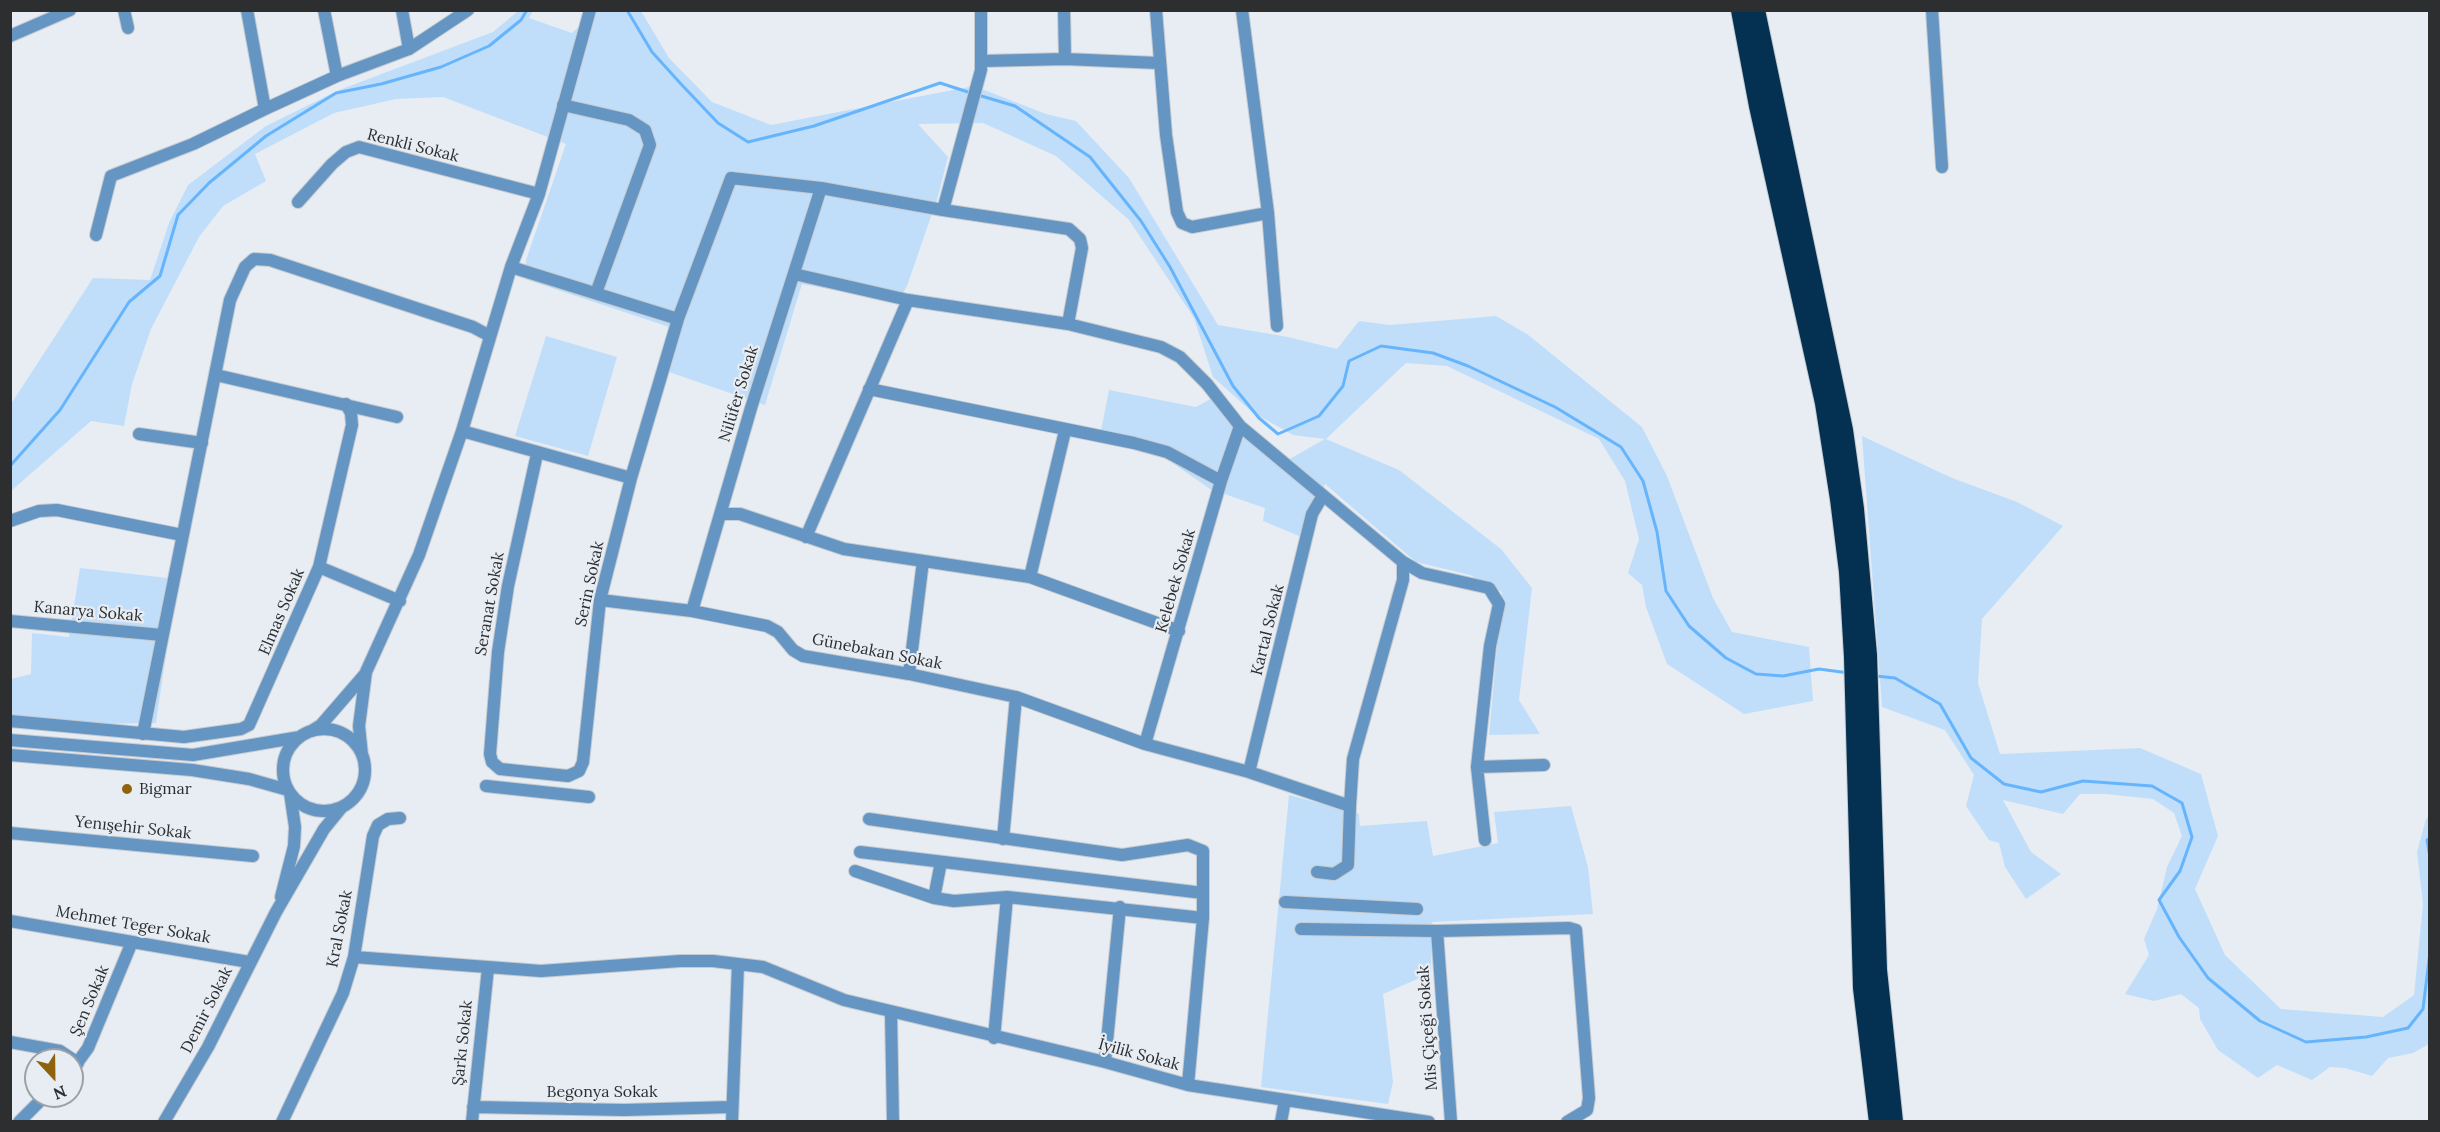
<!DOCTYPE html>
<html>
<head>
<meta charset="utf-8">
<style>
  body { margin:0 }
  #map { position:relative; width:2440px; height:1132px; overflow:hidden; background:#e7edf3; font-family:Lora,serif }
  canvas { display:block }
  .frame { position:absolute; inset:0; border:12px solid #2c2e30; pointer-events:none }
  .north { position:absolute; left:24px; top:1048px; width:60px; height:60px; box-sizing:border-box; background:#e7edf3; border:2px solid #9ca1a5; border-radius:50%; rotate:158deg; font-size:16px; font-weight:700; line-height:24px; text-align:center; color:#2c2e30 }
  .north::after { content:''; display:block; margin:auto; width:21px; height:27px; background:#90620c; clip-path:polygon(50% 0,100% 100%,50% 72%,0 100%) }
</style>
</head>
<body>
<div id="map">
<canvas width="2440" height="1132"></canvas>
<div class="frame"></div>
<div class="north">N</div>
</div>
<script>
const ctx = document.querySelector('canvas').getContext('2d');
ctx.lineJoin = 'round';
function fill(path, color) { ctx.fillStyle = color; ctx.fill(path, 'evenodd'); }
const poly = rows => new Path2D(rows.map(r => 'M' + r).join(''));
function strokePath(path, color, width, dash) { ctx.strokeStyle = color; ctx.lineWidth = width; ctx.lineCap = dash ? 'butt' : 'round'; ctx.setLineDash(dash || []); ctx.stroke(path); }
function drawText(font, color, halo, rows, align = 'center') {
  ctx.font = font + ' Lora,serif'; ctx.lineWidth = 4.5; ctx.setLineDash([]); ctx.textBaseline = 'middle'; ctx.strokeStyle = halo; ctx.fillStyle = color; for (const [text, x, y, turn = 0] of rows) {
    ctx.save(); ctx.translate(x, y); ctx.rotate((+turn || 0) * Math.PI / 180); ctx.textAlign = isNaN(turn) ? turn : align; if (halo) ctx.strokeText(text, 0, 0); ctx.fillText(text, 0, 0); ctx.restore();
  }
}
fill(poly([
  [616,10,641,11,669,58,712,102,771,125,974,86,1046,114,1076,121,1129,178,1218,325,1288,337,1337,349,1359,321,1390,325,1496,316,1527,334,1642,427,1667,476,1713,598,1732,632,1809,647,1813,701,1744,714,1667,664,1646,607,1642,585,1628,573,1639,539,1625,481,1599,439,1447,366,1406,363,1326,439,1399,470,1501,549,1532,588,1519,700,1540,734,1489,735,1502,592,1470,575,1416,562,1325,484,1299,536,1263,521,1265,508,1210,489,1161,455,1099,441,1109,390,1196,407,1214,397,1286,461,1325,439,1293,435,1252,412,1213,377,1194,318,1129,220,1056,156,983,123,918,124,948,157,938,196,907,286,898,301,802,284,765,405,663,370,681,331,525,279,526,260,566,144,443,97,396,99,334,113,255,154,266,181,223,206,199,237,151,329,132,384,124,426,91,421,11,491,11,404,93,278,150,280,169,223,188,185,266,126,339,90,493,32,518,11,533,11,529,18,572,33,596,11],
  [546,336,617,357,588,456,515,436],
  [1862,436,1952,478,2017,502,2063,526,1982,619,1978,683,2000,754,2140,748,2201,774,2218,836,2195,889,2225,955,2281,1009,2383,1017,2414,995,2423,904,2417,852,2426,819,2429,816,2429,1044,2413,1053,2388,1058,2372,1076,2345,1068,2330,1067,2312,1080,2277,1065,2258,1078,2218,1050,2200,1019,2199,1008,2181,994,2154,1001,2125,994,2149,955,2144,939,2157,909,2167,867,2182,836,2174,813,2153,799,2106,794,2080,794,2063,814,2003,800,2031,852,2061,874,2026,899,2005,867,1999,843,1989,840,1966,806,1974,775,1945,730,1882,707],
  [80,568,177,579,156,723,89,724,11,716,11,679,31,674,32,633,69,637],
  [1289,795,1359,814,1360,826,1427,821,1433,856,1498,843,1494,812,1571,806,1588,867,1593,914,1432,922,1431,973,1383,994,1393,1082,1388,1104,1261,1087]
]), '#c0defa');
strokePath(poly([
  [627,10,652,52,681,84,718,123,748,142,814,126,940,83,971,93],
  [978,95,1015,106,1090,157,1141,221,1170,267,1233,386,1259,418,1278,434,1319,416,1343,386,1349,361,1381,346,1433,353,1468,366,1555,407,1621,447,1643,481,1657,532,1666,591,1689,626,1726,658,1756,674,1783,676,1819,669,1849,673],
  [10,466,60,410,129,302,160,276,178,215,209,183,266,136,336,93,381,84,441,67,489,46,521,20,527,10],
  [1876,676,1895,678,1940,704,1971,758,2004,784,2041,792,2083,781,2152,786,2182,803,2192,837,2180,871,2159,900,2179,937,2208,978,2260,1021,2306,1042,2366,1037,2408,1028,2423,1009,2430,952],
  [2430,838,2427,840,2430,857]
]), '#66b5fc', 3);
const minor = poly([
  [124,10,128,28],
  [247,10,265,109,337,76],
  [324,10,337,76,409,49,468,10],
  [402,10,409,49],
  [1064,10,1065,59],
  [1156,10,1166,135,1177,212,1182,223,1192,227,1268,213],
  [1242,10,1268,213,1277,326],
  [1932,10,1942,167],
  [10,36,70,10],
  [982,61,1065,59,1158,63],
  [563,105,629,120,645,130,650,145,596,293],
  [298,202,332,164,346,152,359,147,539,194],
  [943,210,981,70,981,10],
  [96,235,111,176,193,144,265,109],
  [511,267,678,319],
  [216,375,397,417],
  [869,389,1134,443,1167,452,1221,481],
  [462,431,631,478],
  [139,434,202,443],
  [537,454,508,586,498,652,490,754,492,762,500,769,568,776,579,771,583,762,600,600,631,478,678,319,731,178,821,188,943,210,1069,229,1080,239,1082,248,1068,324],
  [720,514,740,514,844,549,1030,577,1179,631],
  [10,521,39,511,57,510,182,535],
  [806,537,908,300],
  [1403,562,1422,573,1489,588,1499,604,1490,646,1477,767,1485,840],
  [319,567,400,601],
  [1030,577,1065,431],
  [600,600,692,611,767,626,778,632,793,650,803,656,909,674,1016,697,1145,744,1249,772,1350,806,1353,759,1403,580,1403,562,1240,426,1207,384,1180,357,1161,347,1068,324,908,300,794,274],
  [692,611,751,408,821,188],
  [10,621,162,635],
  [909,674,923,561],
  [10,721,184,737,241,729,249,725,319,567,352,425,351,413,346,404],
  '283 770a41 41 0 1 1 82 0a41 41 0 1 1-82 0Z',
  [313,730,321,725,366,673],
  [143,734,230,300,245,267,254,259,270,260,473,327,490,336],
  [10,740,193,755,300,737],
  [1145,744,1221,481,1240,426],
  [10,755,192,770,249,779,288,790],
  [362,755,359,726,366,672,419,555,462,431,511,267,539,194,590,10],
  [1477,767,1544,765],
  [1249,772,1312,514,1322,497],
  [486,786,589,797],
  [869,819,1122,855,1188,845,1203,851,1203,918,1188,1085],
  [10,833,253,856],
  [1003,839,1016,697],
  [860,852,1203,893],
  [941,862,934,898,954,901,1007,897,1203,918],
  [855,871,934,898],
  [1317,872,1334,874,1348,865,1350,806],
  [281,897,294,846,295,827,290,793],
  [1285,902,1417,909],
  [10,921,249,962],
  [1301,929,1437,931,1569,928,1576,930,1589,1098,1587,1110,1567,1122],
  [1437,931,1451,1122],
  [354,957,541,971,680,961,713,961,763,967,844,1000,1105,1062,1188,1085,1429,1122],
  [891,1013,893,1122],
  [994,1038,1007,897],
  [10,1042,60,1051,78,1063],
  [1105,1062,1120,907],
  [72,1070,88,1048,132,942],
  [473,1107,624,1110,731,1107],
  [19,1122,45,1096],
  [164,1122,208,1047,276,912,324,829,342,807],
  [282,1122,343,993,354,957,373,836,378,825,388,819,400,818],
  [472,1122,488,968],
  [732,1122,738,964],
  [1281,1122,1285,1100]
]);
const highway = poly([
  [1740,10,1758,106,1824,403,1839,499,1848,572,1853,657,1862,988,1878,1122],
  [1756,10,1844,430,1855,509,1868,655,1878,970,1894,1122]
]);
strokePath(minor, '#c5cbd0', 14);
strokePath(highway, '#c5cbd0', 20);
strokePath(minor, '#6595c2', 12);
strokePath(highway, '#043052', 18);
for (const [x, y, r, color] of [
  [127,789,6,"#90620c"]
]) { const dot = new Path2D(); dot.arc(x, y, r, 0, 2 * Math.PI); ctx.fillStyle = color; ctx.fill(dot); strokePath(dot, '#e7edf3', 2); }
drawText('16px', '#2c2e30', '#e7edf3', [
  ["Renkli Sokak",413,146,14],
  ["Nilüfer Sokak",739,394,-73],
  ["Kelebek Sokak",1176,581,-74],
  ["Serin Sokak",590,584,-78],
  ["Seranat Sokak",490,604,-80],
  ["Kanarya Sokak",88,612,5],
  ["Elmas Sokak",282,612,-67],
  ["Kartal Sokak",1268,630,-76],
  ["Günebakan Sokak",877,652,11],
  ["Yenışehir Sokak",133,828,6],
  ["Mehmet Teger Sokak",133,925,10],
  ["Kral Sokak",340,929,-79],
  ["Şen Sokak",90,1001,-67],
  ["Demir Sokak",207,1010,-63],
  ["Mis Çiçeği Sokak",1428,1028,-94],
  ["Şarkı Sokak",463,1043,-84],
  ["İyilik Sokak",1139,1055,15],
  ["Begonya Sokak",602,1092]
]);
drawText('16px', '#2c2e30', '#e7edf3', [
  ["Bigmar",139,789]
], 'left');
</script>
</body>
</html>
